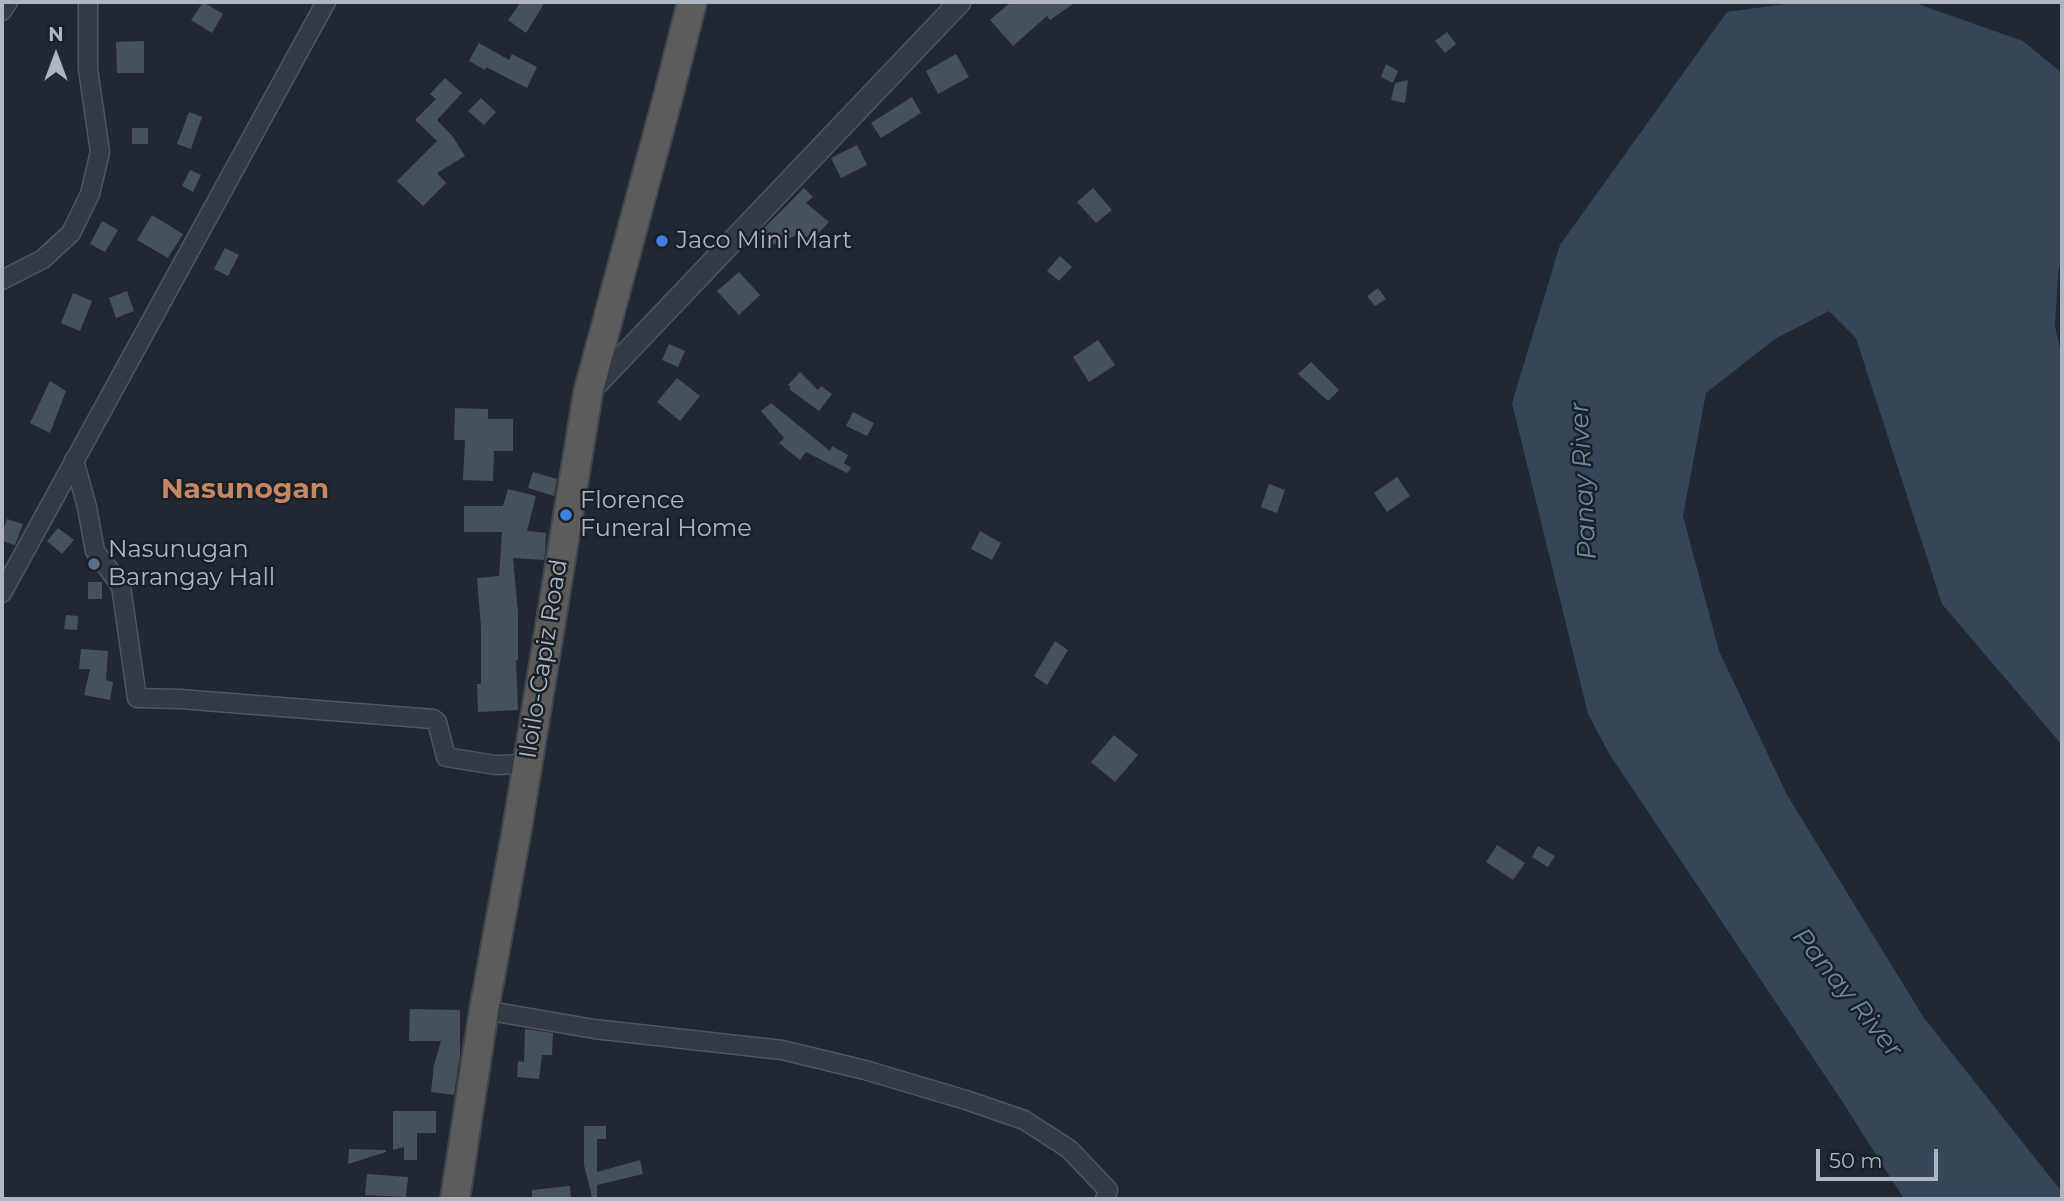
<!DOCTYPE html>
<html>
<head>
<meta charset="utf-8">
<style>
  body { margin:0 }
  #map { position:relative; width:2064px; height:1201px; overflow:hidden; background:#202933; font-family:Montserrat,sans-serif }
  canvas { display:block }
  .frame { position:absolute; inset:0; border:4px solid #adb6c1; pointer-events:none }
  .north { position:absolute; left:21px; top:21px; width:70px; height:70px; -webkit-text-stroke:5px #192028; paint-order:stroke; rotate:0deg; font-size:19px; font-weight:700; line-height:28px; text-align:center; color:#adb6c1 }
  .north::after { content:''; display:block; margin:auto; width:24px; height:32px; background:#adb6c1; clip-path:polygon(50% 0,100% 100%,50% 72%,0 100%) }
  .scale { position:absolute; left:1816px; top:1149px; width:122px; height:32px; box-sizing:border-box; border:4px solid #adb6c1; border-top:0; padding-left:9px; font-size:21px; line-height:24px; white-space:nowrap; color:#adb6c1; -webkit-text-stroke:5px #192028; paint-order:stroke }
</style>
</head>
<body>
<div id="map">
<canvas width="2064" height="1201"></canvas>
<div class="frame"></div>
<div class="north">N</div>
<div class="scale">50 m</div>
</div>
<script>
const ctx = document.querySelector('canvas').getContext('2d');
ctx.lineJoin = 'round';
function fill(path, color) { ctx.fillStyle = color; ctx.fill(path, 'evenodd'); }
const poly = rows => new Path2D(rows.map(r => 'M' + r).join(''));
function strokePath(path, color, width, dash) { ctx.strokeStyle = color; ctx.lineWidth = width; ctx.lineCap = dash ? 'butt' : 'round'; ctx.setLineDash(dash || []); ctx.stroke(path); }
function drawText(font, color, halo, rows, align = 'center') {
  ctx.font = font + ' Montserrat,sans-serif'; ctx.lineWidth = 5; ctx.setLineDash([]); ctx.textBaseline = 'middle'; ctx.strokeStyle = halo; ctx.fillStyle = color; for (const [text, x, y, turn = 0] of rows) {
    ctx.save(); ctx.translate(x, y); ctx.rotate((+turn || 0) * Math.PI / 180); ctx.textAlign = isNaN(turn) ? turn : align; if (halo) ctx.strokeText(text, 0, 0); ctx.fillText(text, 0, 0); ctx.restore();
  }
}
fill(poly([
  [1799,2,1912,2,2023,41,2062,73,2062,258,2058,273,2055,326,2062,357,2062,745,1942,604,1856,338,1829,311,1775,339,1706,393,1683,516,1719,651,1787,795,1924,1018,2062,1192,2062,1199,1904,1199,1844,1104,1610,755,1588,714,1512,403,1560,245,1727,12]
]), '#354659');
fill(poly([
  [203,2,223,14,212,33,191,20],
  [521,2,545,2,526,33,508,20],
  [1011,2,1076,2,1050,20,1047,16,1013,46,990,20],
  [1447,32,1456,44,1445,53,1435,41],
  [144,41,144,73,117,73,116,42],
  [479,43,509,60,512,54,537,67,527,88,486,67,485,70,469,61],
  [956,54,969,77,938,94,926,71],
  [1386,64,1398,71,1393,83,1381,77],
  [445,78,462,93,437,120,453,137,465,156,437,173,446,183,423,206,397,181,437,141,415,120,436,99,430,94],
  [1408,80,1405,103,1391,100,1395,83],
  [912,97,921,113,881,138,871,123],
  [481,98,496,112,484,125,468,111],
  [189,112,202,117,191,149,177,144],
  [132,128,148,128,148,144,132,144],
  [857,145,867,165,841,178,831,158],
  [190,170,201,175,193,192,182,186],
  [804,188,813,197,806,203,829,222,811,241,802,233,768,247,757,235],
  [1093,188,1112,210,1096,223,1077,202],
  [152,215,183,234,168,258,137,240],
  [102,221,118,230,105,252,90,244],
  [225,248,239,255,228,276,214,269],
  [1060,256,1072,267,1059,281,1047,271],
  [739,272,760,295,739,315,717,291],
  [1378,288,1386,299,1375,306,1367,296],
  [127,291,134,311,116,318,109,298],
  [73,293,92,301,80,331,61,323],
  [1098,340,1115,365,1089,382,1073,357],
  [669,344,685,351,678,367,662,360],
  [1311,362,1339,390,1328,401,1298,374],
  [800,372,818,390,821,386,832,394,819,411,789,389,791,387,788,385],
  [677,378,700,396,680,421,657,402],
  [50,381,66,391,50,433,30,423],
  [771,403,830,451,832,446,848,455,844,463,851,468,847,473,806,452,800,460,779,443,784,438,761,411],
  [455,408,488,409,488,419,513,419,513,451,494,451,493,481,463,480,465,440,454,440],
  [853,412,874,423,867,436,846,426],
  [533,472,557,479,554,496,528,488],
  [1397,477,1410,496,1387,512,1374,493],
  [1269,484,1285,490,1277,513,1261,507],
  [508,489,536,496,527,531,546,533,545,555,544,560,513,558,518,613,518,660,516,660,518,710,478,712,477,684,481,684,481,628,477,578,499,576,502,532,464,532,464,506,503,506],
  [7,519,23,524,15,545,2,541,2,533],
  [58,528,74,540,62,554,47,541],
  [980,531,1001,543,992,560,971,549],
  [88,582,102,582,102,599,88,599],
  [66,615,78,616,77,630,64,629],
  [1055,641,1068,650,1047,685,1034,676],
  [81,649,108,651,106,680,113,682,110,700,84,695,90,669,79,669],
  [1114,735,1138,755,1115,782,1091,762],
  [1497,845,1525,863,1513,880,1486,862],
  [1538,846,1555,856,1548,867,1532,857],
  [410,1009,460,1010,460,1056,454,1095,431,1092,434,1065,441,1041,409,1041],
  [525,1029,553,1033,552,1055,542,1055,539,1079,517,1077,518,1061,524,1062],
  [393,1111,436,1111,436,1133,417,1133,417,1160,404,1160,404,1147,393,1150],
  [584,1126,606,1126,606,1139,597,1139,597,1172,640,1160,643,1174,597,1185,597,1197,592,1197,584,1165],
  [349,1149,386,1150,386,1152,348,1164],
  [367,1174,408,1177,406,1197,365,1195],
  [570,1186,571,1199,532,1199,532,1190]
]), '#47515c');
const minor = poly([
  [2,11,8,2],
  [2,280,43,259,71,233,90,194,100,152,88,69,88,2],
  [74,460,87,507,95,551,121,586,137,698,180,699,433,719,437,722,446,757,495,765,526,764],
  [2,593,326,2],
  [484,1010,594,1029,782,1050,865,1070,966,1100,1024,1120,1069,1149,1108,1190,1105,1199]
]);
const tertiary = poly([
  [590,391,960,2]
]);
const trunk = poly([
  [455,1199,484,1010,517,829,588,393,669,93,692,2]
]);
strokePath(minor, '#4e565f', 21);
strokePath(tertiary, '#4e565f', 24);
strokePath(trunk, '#3e464e', 32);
strokePath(minor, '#333b44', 18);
strokePath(tertiary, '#333b44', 21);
strokePath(trunk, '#5d5c5a', 28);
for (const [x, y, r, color] of [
  [662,241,7,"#3f7fe0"],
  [566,515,7,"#3f7fe0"],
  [94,564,7,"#5c6f8a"]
]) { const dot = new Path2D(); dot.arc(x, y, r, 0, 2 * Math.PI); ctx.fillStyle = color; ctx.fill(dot); strokePath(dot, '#192028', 2.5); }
drawText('24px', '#adb6c1', '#192028', [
  ["Jaco Mini Mart",676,241],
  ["Florence",580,501],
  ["Funeral Home",580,529],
  ["Nasunugan",108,550],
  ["Barangay Hall",108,578]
], 'left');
drawText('24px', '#adb6c1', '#192028', [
  ["Iloilo-Capiz Road",544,659,-81]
]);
drawText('italic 26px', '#7089a2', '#192028', [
  ["Panay River",1584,481,-93],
  ["Panay River",1847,993,51]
]);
drawText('bold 28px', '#c78762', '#192028', [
  ["Nasunogan",245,490]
]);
</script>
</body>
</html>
